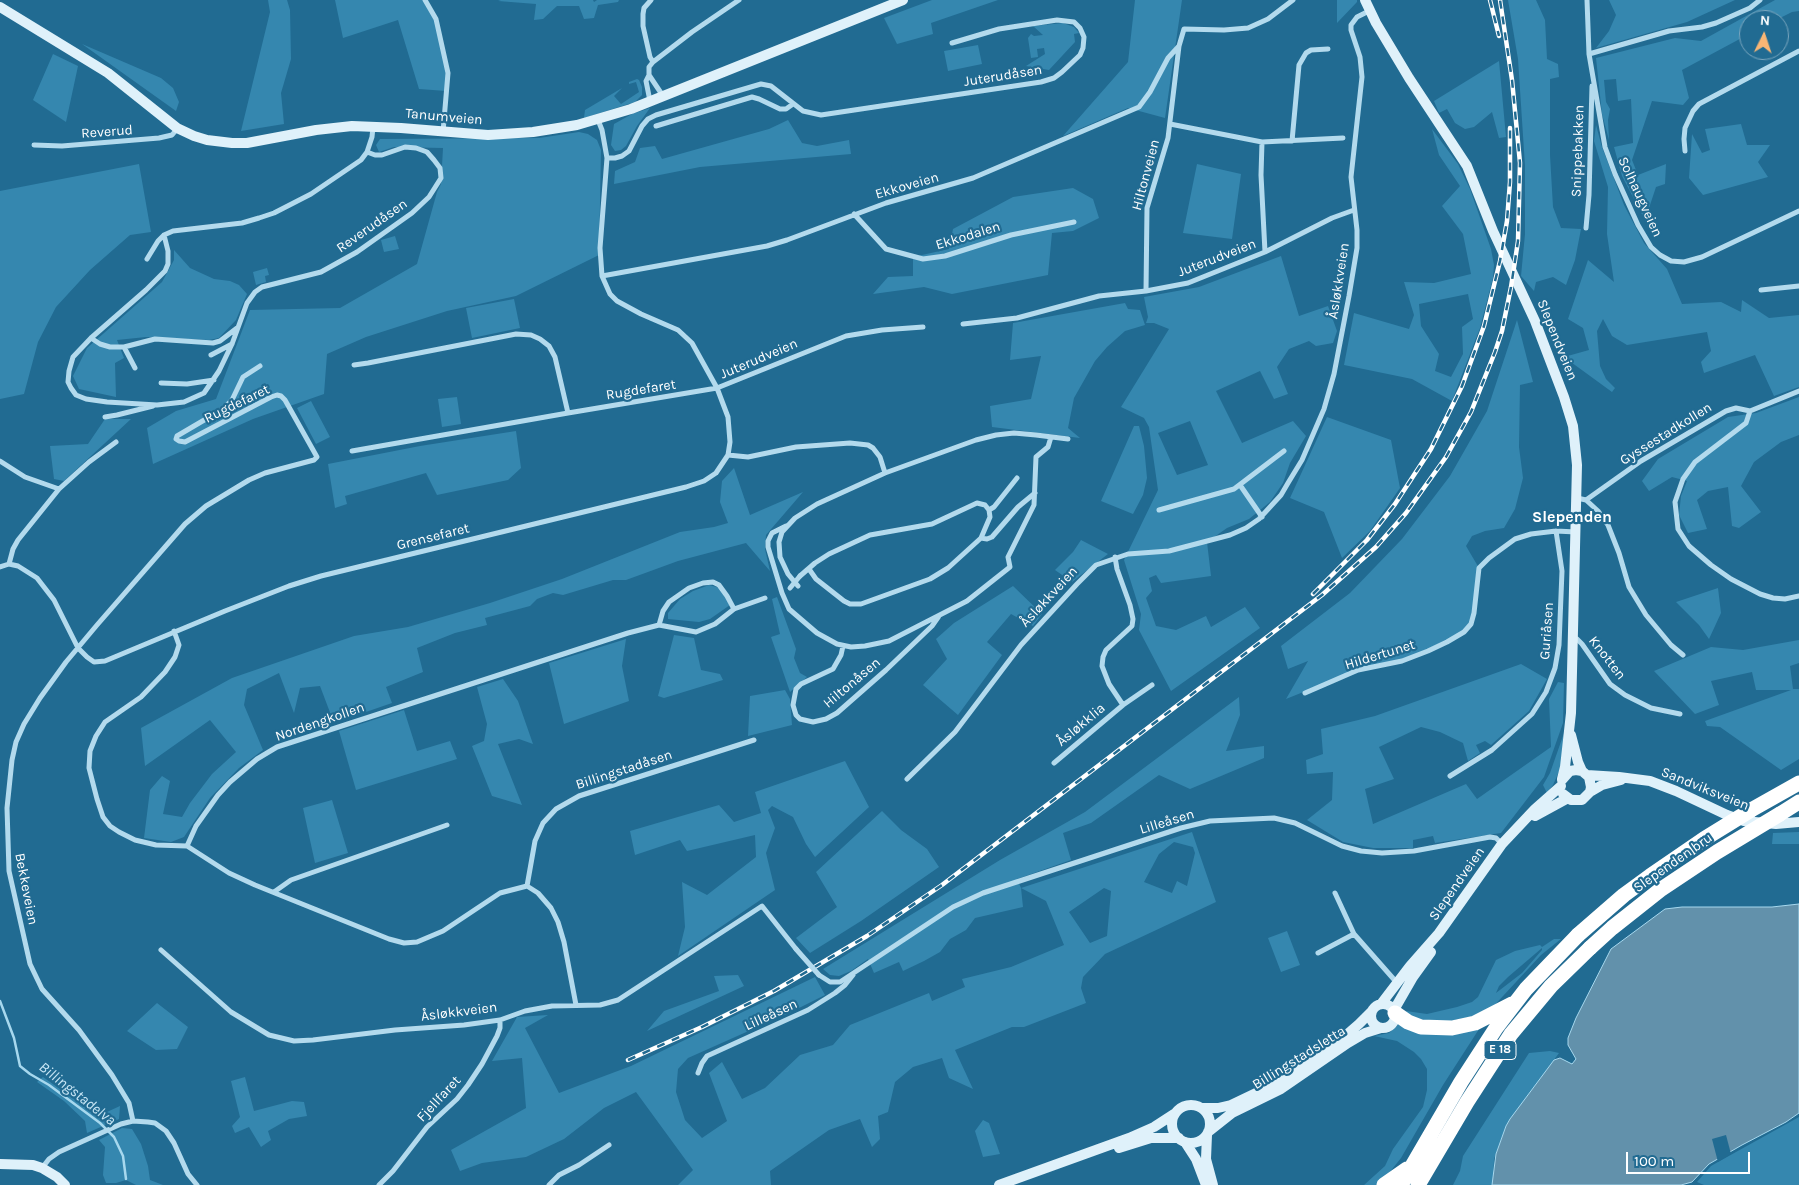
<!DOCTYPE html>
<html>
<head>
<meta charset="utf-8">
<style>
  body { margin:0 }
  #map { position:relative; width:1799px; height:1185px; overflow:hidden; background:#216b92; font-family:Karla,sans-serif }
  canvas { display:block }
  .north { position:absolute; left:1739px; top:10px; width:50px; height:50px; box-sizing:border-box; background:#216b92; border:1px solid #7aa6be; border-radius:50%; rotate:4deg; font-size:14px; font-weight:700; line-height:20px; text-align:center; color:#fff }
  .north::after { content:''; display:block; margin:auto; width:18px; height:22px; background:#f9b675; clip-path:polygon(50% 0,100% 100%,50% 72%,0 100%) }
  .scale { position:absolute; left:1626px; top:1152px; width:124px; height:22px; box-sizing:border-box; border:2px solid #fff; border-top:0; padding-left:6px; font-size:15px; line-height:18px; white-space:nowrap; color:#fff; -webkit-text-stroke:4px #216b92; paint-order:stroke }
</style>
</head>
<body>
<div id="map">
<canvas width="1799" height="1185"></canvas>
<div class="north">N</div>
<div class="scale">100 m</div>
</div>
<script>
const ctx = document.querySelector('canvas').getContext('2d');
ctx.lineJoin = 'round';
function fill(path, color) { ctx.fillStyle = color; ctx.fill(path, 'evenodd'); }
const poly = rows => new Path2D(rows.map(r => 'M' + r).join(''));
function strokePath(path, color, width, dash) { ctx.strokeStyle = color; ctx.lineWidth = width; ctx.lineCap = dash ? 'butt' : 'round'; ctx.setLineDash(dash || []); ctx.stroke(path); }
function drawText(font, color, halo, rows, align = 'center') {
  ctx.font = font + ' Karla,sans-serif'; ctx.lineWidth = 4.5; ctx.setLineDash([]); ctx.textBaseline = 'middle'; ctx.strokeStyle = halo; ctx.fillStyle = color; for (const [text, x, y, turn = 0] of rows) {
    ctx.save(); ctx.translate(x, y); ctx.rotate((+turn || 0) * Math.PI / 180); ctx.textAlign = isNaN(turn) ? turn : align; if (halo) ctx.strokeText(text, 0, 0); ctx.fillText(text, 0, 0); ctx.restore();
  }
}
fill(poly([
  [268,0,287,0,290,10,291,59,281,93,284,124,241,131,270,12],
  [335,0,425,0,435,19,447,68,446,91,419,89,398,20,343,38],
  [501,0,593,0,594,2,597,0,619,0,618,2,598,5,594,18,584,19,579,6,557,6,543,19,534,20,536,4,498,1],
  [932,0,998,0,931,23,933,34,897,44,884,18],
  [1135,0,1182,0,1165,118,1128,108,1063,136,1128,62],
  [1337,0,1357,0,1357,2,1337,23],
  [1508,0,1536,0,1545,20,1547,59,1558,64,1559,77,1550,79,1550,155,1553,207,1561,228,1581,229,1575,260,1566,285,1553,277,1536,282,1534,291,1521,276,1525,234,1525,166,1518,59],
  [1609,0,1735,0,1687,22,1596,48,1609,31,1616,15],
  [1775,0,1799,0,1799,11,1792,12,1776,20,1749,20,1749,34,1682,70,1689,98,1683,105,1652,101,1632,160,1638,175,1666,164,1665,184,1656,187,1645,220,1622,176,1614,147,1633,143,1631,99,1618,101,1616,79,1604,80,1606,102,1610,109,1608,120,1609,140,1602,114,1596,58,1675,38,1701,41],
  [1063,23,1074,27,1079,33,1074,34,1075,42,1049,70,1026,66,1045,54,1044,48,1037,49,1038,57,1031,58,1028,38,1031,34,1034,36,1043,35,1033,26],
  [82,44,161,78,173,88,179,102,176,111],
  [978,45,982,64,948,71,944,51],
  [53,54,78,66,66,122,33,100],
  [1499,61,1506,137,1499,138,1492,112,1474,127,1465,129,1455,123,1447,109,1439,113,1434,101],
  [637,79,639,80,642,87,642,95,635,102,584,118,585,110,622,88,614,96,621,104,639,92,636,82,629,84,629,82],
  [650,108,637,126,626,146,621,150,615,151,611,145,614,124,632,114],
  [788,120,802,143,817,146,849,140,851,154,700,167,614,184,615,171,635,162,640,148,655,146,662,159,769,129],
  [1741,124,1747,145,1770,145,1758,162,1768,177,1703,195,1689,178,1692,134,1702,153,1710,150,1705,129],
  [1596,125,1602,147,1624,205,1644,243,1667,269,1682,304,1721,302,1741,312,1742,300,1769,318,1799,315,1799,387,1774,396,1755,355,1704,373,1701,362,1711,351,1707,332,1627,345,1612,336,1603,319,1597,331,1600,366,1606,379,1615,388,1612,392,1564,357,1589,350,1583,328,1568,319,1588,260,1614,282,1607,234,1608,187,1594,141],
  [1432,129,1458,164,1470,189,1491,249,1494,265,1493,278,1480,328,1452,401,1412,379,1344,365,1354,313,1409,329,1414,315,1404,282,1434,283,1471,274,1463,234,1442,206,1460,186,1439,155],
  [1468,294,1473,319,1462,327,1463,354,1451,377,1435,371,1439,354,1421,326,1419,304],
  [579,132,588,134,597,140,601,150,599,255,516,296,447,311,366,337,327,354,324,394,253,419,153,464,147,428,176,411,216,399,250,310,340,308,417,264,437,192,441,184,443,148,394,147,379,152,376,145,380,139,539,138],
  [139,164,151,232,130,235,90,270,56,307,38,342,24,394,0,399,0,191],
  [1197,164,1241,174,1232,239,1183,233],
  [1073,188,1093,199,1099,218,1073,231,1052,233,1048,275,952,294,924,287,873,294,888,277,913,276,913,257,949,249,953,229,1013,197],
  [395,236,399,249,384,252,381,240],
  [174,250,190,268,214,279,230,281,239,285,247,294,236,320,219,338,209,340,146,337,117,340,124,358,115,363,116,397,79,389,73,376,87,348,162,282,174,260],
  [1281,256,1299,316,1328,306,1337,331,1333,343,1316,346,1309,341,1289,349,1277,367,1288,394,1274,399,1260,371,1216,391,1242,443,1293,421,1306,436,1290,463,1283,483,1270,502,1249,519,1227,528,1207,542,1211,576,1161,583,1156,575,1149,578,1152,591,1146,598,1156,626,1176,630,1206,616,1211,627,1245,607,1260,628,1171,691,1139,630,1141,614,1124,560,1158,490,1149,427,1144,418,1121,407,1169,329,1154,323,1146,323,1148,317,1144,297,1199,287],
  [1190,421,1208,465,1177,475,1158,433],
  [267,268,269,275,265,276,266,282,256,285,253,272],
  [514,299,520,328,472,338,466,308],
  [1125,303,1128,309,1140,310,1145,325,1125,331,1107,347,1095,361,1074,398,1068,428,1080,438,992,427,990,406,1031,399,1041,356,1010,360,1013,323],
  [1517,320,1533,382,1520,385,1519,447,1523,478,1515,509,1504,528,1485,531,1472,536,1466,546,1479,568,1471,624,1464,632,1402,661,1358,670,1286,699,1308,661,1288,669,1281,646,1350,593,1402,539,1450,476,1487,411],
  [457,397,461,424,442,427,438,399],
  [1799,397,1799,435,1781,442,1754,462,1741,486,1761,512,1739,528,1732,526,1728,487,1708,491,1697,500,1707,529,1688,533,1679,515,1681,496,1687,481,1672,477,1649,491,1642,481,1658,459,1728,417,1756,413],
  [311,401,330,437,316,444,297,408],
  [1327,417,1391,440,1400,488,1370,531,1342,558,1324,512,1290,498],
  [105,419,131,419,64,481,54,479,50,446,88,444],
  [1134,426,1139,426,1144,446,1147,478,1143,495,1133,514,1101,501],
  [516,431,521,468,508,480,437,495,426,473,345,496,347,504,335,508,328,464,420,446],
  [734,468,750,515,803,492,766,535,765,549,770,571,746,543,678,561,626,580,613,580,563,595,553,593,537,599,530,606,485,618,487,625,455,633,417,648,423,672,386,687,392,703,334,723,320,686,300,688,294,713,279,673,247,689,244,705,263,750,239,768,210,798,184,837,171,842,144,838,150,790,162,776,170,781,163,814,182,817,190,803,212,774,236,752,210,720,145,766,141,728,232,678,354,636,408,627,490,603,562,579,680,532,714,527,728,523,720,502,722,481],
  [1081,540,1108,554,1072,582,1055,570,1073,552],
  [709,585,720,588,730,605,710,619,699,622,668,619,668,613,680,599,693,591],
  [1013,586,1042,614,1033,626,1011,614,987,642,1002,655,958,715,923,685,947,659,936,639,954,623],
  [1718,588,1721,613,1709,639,1699,625,1676,602],
  [777,597,796,649,794,658,800,673,807,677,790,692,771,637,780,634,772,599],
  [674,635,694,638,701,670,720,674,723,680,664,698,658,696],
  [626,639,622,666,629,701,564,724,549,663],
  [1799,640,1799,663,1790,666,1793,689,1799,689,1799,759,1781,770,1720,727,1707,726,1705,721,1791,690,1756,690,1752,672,1711,681,1719,705,1695,714,1654,671,1711,647,1743,650],
  [1521,664,1547,679,1529,711,1491,745,1485,741,1476,745,1480,753,1468,761,1463,743,1440,732,1421,727,1379,747,1394,779,1365,789,1373,824,1466,784,1477,799,1551,747,1549,699,1558,682,1564,683,1563,723,1544,777,1501,833,1435,843,1433,836,1413,840,1413,848,1373,848,1343,842,1307,820,1332,800,1333,772,1307,774,1306,760,1323,754,1321,729,1375,716],
  [503,679,518,701,533,744,519,739,498,744,522,805,492,796,472,746,484,741,487,724,477,687],
  [785,690,790,699,792,725,748,736,750,696],
  [1239,697,1240,715,1226,751,1264,746,1264,758,1190,789,1159,775,1091,823,1063,833,1071,860,1017,879,1021,888,1192,832,1216,902,1105,954,1083,977,1081,988,1086,1003,1024,1027,1012,1027,955,1050,973,1089,949,1078,942,1058,913,1067,895,1082,888,1112,878,1116,880,1139,872,1147,860,1119,829,1130,770,1171,771,1185,678,1185,693,1170,636,1092,604,1108,564,1139,526,1157,482,1163,460,1171,451,1150,526,1108,522,1058,492,1061,517,1017,548,1015,525,1028,559,1093,631,1066,815,977,825,995,789,1013,688,1058,678,1069,676,1092,685,1120,702,1138,727,1121,709,1073,722,1062,742,1099,765,1088,800,1055,833,1045,850,1025,929,993,932,1001,965,987,962,979,1011,967,1064,945,1046,901,1021,888,1023,907,975,918,966,930,950,939,940,952,924,961,903,971,899,962,874,973,868,959,851,971,839,976,830,975,823,969,1000,860,1085,812],
  [1174,842,1193,847,1195,853,1187,886,1177,881,1172,893,1144,882,1159,854],
  [1104,888,1111,891,1107,936,1090,943,1069,912],
  [404,710,417,751,450,741,457,759,356,790,339,731],
  [1564,733,1561,767,1553,785,1547,793,1543,785,1550,773],
  [845,761,869,807,815,857,806,844,793,817,772,806,768,810,775,828,766,853,775,890,678,956,685,927,682,882,707,895,756,857,755,835,687,851,680,840,635,855,630,831,719,805,734,822,761,813,755,792],
  [332,800,348,853,315,863,303,808],
  [882,811,901,830,927,849,939,867,861,921,810,953,796,938,837,907,816,872],
  [1799,832,1799,844,1772,844,1773,833],
  [1287,931,1300,965,1281,972,1268,938],
  [1554,939,1561,939,1541,955,1491,1009,1483,1014,1436,1024,1408,1015,1406,1011,1427,1014,1457,1007,1472,1002,1478,997,1496,960,1515,951,1540,945,1542,947],
  [1542,948,1542,950,1522,973,1496,993,1499,986,1508,977],
  [738,975,744,986,647,1031,664,1011,719,991,714,976],
  [157,1003,188,1027,177,1049,156,1050,127,1031],
  [1400,1023,1481,1026,1443,1085,1401,1158,1389,1173,1378,1185,1364,1185,1385,1166,1393,1149,1423,1107,1427,1090,1427,1069,1421,1059,1414,1052,1397,1041,1374,1036,1389,1033],
  [1550,1051,1559,1053,1506,1126,1494,1159,1493,1185,1453,1185,1460,1171,1463,1156,1529,1053],
  [43,1077,98,1116,120,1106,119,1119,87,1133,85,1121,64,1101,37,1082],
  [245,1077,254,1111,292,1101,304,1102,307,1116,289,1119,268,1131,271,1140,261,1147,249,1127,235,1133,232,1126,240,1117,231,1081],
  [1799,1117,1799,1185,1704,1185,1697,1182,1711,1166,1718,1162],
  [983,1120,989,1123,1000,1154,983,1157,975,1131],
  [122,1128,132,1129,141,1144,148,1166,150,1180,163,1185,136,1185,126,1180,116,1183,106,1183,103,1175,105,1147,99,1140]
]), '#3587af');
const water = poly([
  [1799,904,1799,1113,1786,1122,1742,1145,1709,1164,1692,1182,1681,1185,1492,1185,1496,1154,1506,1126,1510,1119,1554,1060,1560,1058,1572,1064,1576,1059,1568,1045,1568,1038,1576,1018,1611,949,1665,909,1682,907,1772,907,1799,904]
]);
fill(water, '#6291ab');
strokePath(water, '#a7d8ee', 1);
fill(poly([
  [1726,1135,1731,1154,1718,1162,1712,1139]
]), '#216b92');
strokePath(poly([
  [0,1001,14,1038,20,1066,30,1074,49,1085,100,1123,114,1137,123,1156,126,1179]
]), '#a7d8ee', 2.5);
strokePath(poly([
  [425,0,436,19,448,73,443,132],
  [651,0,644,8,643,14,643,26,650,57,653,62],
  [1587,0,1589,54,1605,147,1615,174,1638,225,1651,247,1660,255,1671,261,1684,262,1702,257,1799,211],
  [1589,54,1669,31,1702,27,1716,23,1750,8,1760,0],
  [649,75,663,96],
  [650,101,646,81,649,75,649,67,653,62,692,32,739,0],
  [1170,124,1262,142,1343,138],
  [656,126,752,97,759,99,780,109,786,109,793,104],
  [1292,141,1299,65,1306,53,1311,50,1328,49],
  [1262,142,1261,175,1265,252],
  [34,145,62,146,159,138,172,135,177,129],
  [1685,151,1684,139,1685,128,1693,111,1699,104,1799,51],
  [607,158,615,158,622,156,629,151,642,126,648,119,656,115,761,84,771,86,803,111,821,115,1041,82,1054,78,1062,72,1080,55,1083,48,1084,37,1080,28,1074,22,1057,20,999,29,952,43],
  [854,214,886,249,923,259,945,256,1011,235,1074,222],
  [1586,228,1589,195,1592,86],
  [164,235,168,251,168,264,165,271,146,290,91,338,73,357,69,371,68,382,71,388,76,395,86,399,107,402,157,405,184,402,204,393,219,371,232,344,247,303,255,292,262,287,321,272,357,252,412,213,429,197,441,178,440,168,434,160,427,152,416,148,405,147,382,155,375,155,367,152],
  [147,259,158,241,164,235,173,231,242,223,259,218,274,213,311,194,361,160,367,152,372,137,373,127],
  [602,276,767,246,787,240,886,203,973,178,1139,107,1150,92,1168,58,1179,46],
  [1761,290,1799,286],
  [1146,291,1147,208,1168,138,1179,46,1184,29,1224,30,1248,28,1268,19,1293,0],
  [963,324,1017,318,1099,296,1146,291,1188,283,1265,252,1332,218,1354,210],
  [91,338,100,344,110,347,124,347,155,339,213,343,220,341,237,328],
  [124,347,135,368],
  [211,355,232,344],
  [354,365,368,363,516,334,531,335,540,339,549,346,555,357,568,413],
  [161,383,187,384,214,380],
  [1750,411,1746,423,1695,462,1683,479,1675,502,1678,529,1689,546,1711,565,1731,579,1760,594,1773,598,1785,599,1799,596],
  [1750,411,1799,391],
  [105,417,117,415,153,406],
  [352,451,568,413,717,388,846,336,882,330,923,327],
  [728,455,748,457,796,447,850,443,868,445,873,448,880,457,885,473,817,504,795,518,782,532,779,542,780,557,788,574,798,586],
  [0,461,25,477,59,489],
  [885,473,976,440,996,435,1014,433,1036,435,1068,439],
  [1240,485,1262,517],
  [1577,498,1586,500,1641,461,1726,411,1736,408,1750,411],
  [1586,500,1598,511,1608,525,1619,553,1629,587,1646,615,1671,645,1683,655],
  [989,510,994,507,1017,478],
  [1159,510,1234,489,1284,451],
  [786,526,772,533,768,541,768,547,782,593,789,609,817,633,837,644,851,647,865,646,889,641,967,601,1010,567,1008,557,1034,505,1036,457,1048,447,1051,437],
  [981,538,987,539,992,537,1018,507,1035,493],
  [1115,557,1117,569,1130,605,1133,619,1132,626,1106,650,1103,657,1102,666,1109,684,1123,705],
  [9,564,13,549,18,540,59,489,89,462,116,442],
  [0,567,9,564,18,566,37,578,54,600,78,648,87,657,94,662,105,661,225,611,289,586,321,576,686,487,704,481,716,473,728,455,730,442,728,417,717,388,692,343,678,330,641,314,617,301,610,294,602,276,600,248,607,158,602,130,598,120],
  [800,576,815,563,829,554,870,535,932,524,977,503,985,505,989,510,990,517,981,538,948,568,930,579,861,604,850,604,844,601,816,579,809,569],
  [659,625,663,611,669,602,689,588,703,583,713,582,719,585,727,596,734,609],
  [174,631,179,645,175,657,165,672,141,697,105,722,96,736,90,751,89,768,97,799,103,817,110,826,119,832,135,840,156,845,187,846],
  [1573,637,1577,639,1582,644,1610,684,1625,695,1651,708,1680,714],
  [843,646,841,655,833,669,801,684,796,689,793,705,796,715,800,719,813,722,826,719,837,713,886,670,932,626,939,616],
  [1305,693,1358,670,1402,661,1428,651,1447,642,1464,632,1471,624,1474,613,1479,568,1489,558,1515,539,1531,534,1556,531,1576,532],
  [1054,763,1123,705,1152,685],
  [1450,776,1492,750,1532,714,1546,692,1555,668,1559,645,1562,571,1556,531],
  [907,779,955,732,1021,645,1077,584,1096,565,1128,554,1169,551,1230,535,1246,528,1259,519,1281,495,1288,483,1302,460,1324,409,1334,374,1349,296,1357,248,1357,230,1351,177,1362,77,1360,57,1351,30,1351,25,1357,17,1369,11],
  [187,846,196,826,218,795,230,782,257,759,277,747,628,633,659,625,696,632,715,624,734,609,765,598],
  [187,846,229,873,255,885,389,939,404,943,417,942,443,931,500,893,527,886,538,893,551,908,558,922,564,942,576,1005],
  [527,886,535,841,543,823,556,809,579,796,754,740],
  [274,892,291,880,447,825],
  [1335,893,1354,934,1398,984],
  [161,950,231,1012,269,1035,294,1041,313,1040,395,1030,464,1025,500,1020,525,1011,552,1006,600,1005,618,1000,762,906,796,949],
  [1318,953,1354,934],
  [819,975,830,982,840,982,953,907,983,893,1181,828,1210,821,1274,818,1295,823,1342,846,1361,851,1382,853,1414,851,1490,837,1496,838,1503,845],
  [698,1073,702,1063,707,1056,808,1010,835,993,845,985,853,975],
  [133,1121,129,1103,112,1075,79,1030,42,989,30,964,9,871,7,808,12,760,16,742,24,724,40,698,66,662,97,625,185,524,206,506,249,480,265,473,314,460,317,457,285,400,281,396,277,395,271,397,185,442,179,441,176,439,177,436,223,409,232,400,243,377,260,366],
  [42,1168,49,1159,59,1152,121,1124,133,1121,148,1122,155,1123,166,1131,174,1143,188,1174,197,1185],
  [379,1185,393,1171,427,1127,457,1099,468,1085,482,1064,497,1036,500,1028,500,1020],
  [549,1185,559,1175,579,1165,609,1145]
]), '#b3daed', 5);
strokePath(poly([
  [1365,0,1376,23,1409,78,1467,166,1493,231,1535,321,1564,397,1573,426,1577,465,1571,713,1565,767,1562,779],
  [0,7,108,73,177,128,194,136,207,140,232,143,247,143,316,130,352,126,401,128,488,135,533,132,577,125,631,109,903,0],
  [1587,775,1619,777,1650,781,1676,791,1727,815,1744,821,1776,824,1799,822],
  [1562,780,1570,771,1576,770,1582,771],
  [1590,792,1602,785,1621,780],
  [1563,794,1571,800,1582,800,1590,792,1591,787,1589,777,1582,771,1578,762,1571,735],
  [1535,816,1568,798],
  '1371 1016a12 12 0 1 1 24 0a12 12 0 1 1-24 0Z',
  [1381,1004,1410,966,1439,933,1502,844,1535,809,1561,786],
  [1394,1010,1413,977,1431,952],
  '1172 1124a19 19 0 1 1 38 0a19 19 0 1 1-38 0Z',
  [1201,1108,1218,1108,1231,1105,1277,1083,1344,1037,1359,1024,1372,1011],
  [1208,1132,1232,1113,1281,1089,1348,1043,1365,1033,1381,1028],
  [1207,1135,1206,1159,1213,1185],
  [1185,1142,1196,1159,1206,1185],
  [1119,1148,1151,1138,1179,1138],
  [0,1164,33,1165,42,1168,57,1177,65,1185],
  [999,1185,1129,1138,1154,1127,1174,1114]
]), '#dff1fa', 10);
strokePath(poly([
  [1751,810,1799,783],
  [1780,814,1799,802],
  [1395,1013,1408,1022,1421,1027,1452,1028,1475,1023,1512,1004],
  [1384,1185,1407,1169],
  [1401,1185,1461,1082,1496,1028,1526,989,1578,935],
  [1418,1185,1467,1102,1511,1034,1551,986,1590,948]
]), '#fff', 15);
const rail = poly([
  [1490,0,1499,36],
  [1313,594,1367,540,1395,504,1431,449,1462,386,1484,326,1500,261,1507,221,1510,182,1510,128],
  [628,1060,702,1027,774,991,867,936,942,885,1322,595,1376,547,1406,513,1446,457,1471,412,1495,352,1502,331,1511,287,1518,241,1520,163,1512,80,1500,0]
]);
strokePath(rail, '#fff', 4.5);
strokePath(rail, '#216b92', 2.5, [8]);
strokePath(poly([
  [790,588,800,576],
  [796,949,819,975]
]), '#b3daed', 5);
strokePath(poly([
  [1578,935,1624,895,1650,876,1704,839,1751,810],
  [1590,948,1612,928,1660,890,1717,852,1780,814]
]), '#fff', 15);
for (const [x, y, w] of [
  [1500,1050,32]
]) { const box = new Path2D(); box.roundRect(x - w / 2, y - 9.5, w, 19, 4); ctx.fillStyle = '#216b92'; ctx.fill(box); strokePath(box, '#fff', 1); }
drawText('bold 12px', '#fff', null, [
  ["E 18",1500,1050]
]);
drawText('14px', '#fff', '#216b92', [
  ["Juterudåsen",1003,76,-9],
  ["Tanumveien",444,117,5],
  ["Reverud",107,132,-4],
  ["Snippebakken",1578,151,-88],
  ["Hiltonveien",1146,175,-75],
  ["Ekkoveien",907,186,-16],
  ["Solhaugveien",1640,197,65],
  ["Reverudåsen",372,226,-35],
  ["Ekkodalen",968,236,-17],
  ["Juterudveien",1217,258,-21],
  ["Åsløkkveien",1339,281,-81],
  ["Slependveien",1557,340,68],
  ["Juterudveien",759,359,-23],
  ["Rugdefaret",641,390,-9],
  ["Rugdefaret",237,404,-26],
  ["Gyssestadkollen",1666,434,-32],
  ["Grensefaret",433,537,-14],
  ["Åsløkkveien",1049,597,-47],
  ["Guriåsen",1547,631,-86],
  ["Hildertunet",1380,655,-17],
  ["Knotten",1607,658,52],
  ["Hiltonåsen",852,683,-40],
  ["Nordengkollen",320,722,-19],
  ["Åsløkklia",1081,725,-40],
  ["Billingstadåsen",624,770,-18],
  ["Sandviksveien",1705,789,22],
  ["Lilleåsen",1167,822,-17],
  ["Slependen bru",1673,863,-35],
  ["Slependveien",1457,884,-55],
  ["Bekkeveien",26,889,79],
  ["Åsløkkveien",459,1012,-7],
  ["Lilleåsen",771,1015,-25],
  ["Billingstadsletta",1299,1058,-32],
  ["Fjellfaret",439,1099,-47]
]);
drawText('italic 15px', '#c9e7f6', '#216b92', [
  ["Billingstadelva",77,1094,38]
]);
drawText('bold 16px', '#fff', '#216b92', [
  ["Slependen",1572,517]
]);
</script>
</body>
</html>
